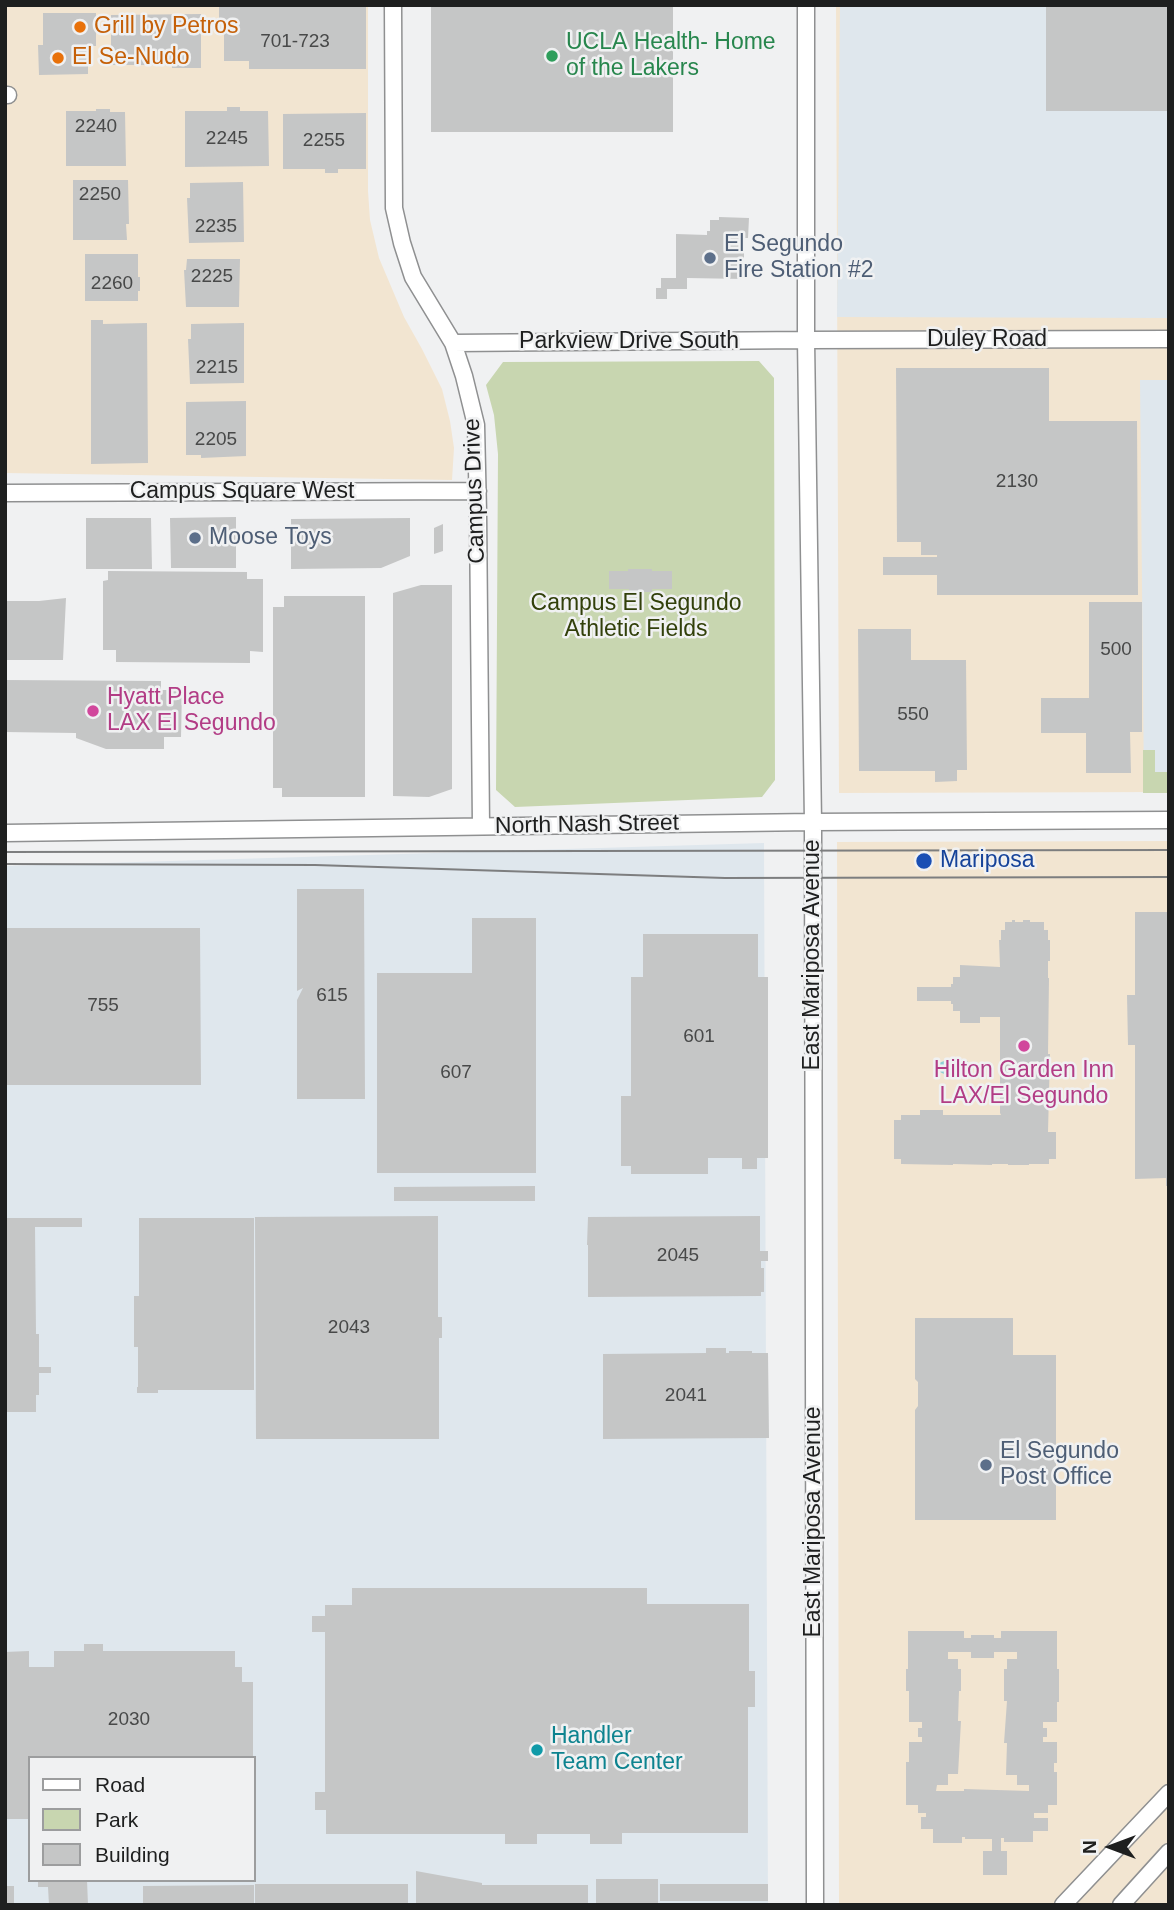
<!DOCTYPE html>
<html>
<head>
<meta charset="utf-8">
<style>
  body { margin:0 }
  #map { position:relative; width:1174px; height:1910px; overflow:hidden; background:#f0f1f2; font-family:Helvetica,sans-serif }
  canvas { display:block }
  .frame { position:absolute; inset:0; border:7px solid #1e1f1f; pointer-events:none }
  .legend { position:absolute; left:28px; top:1756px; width:228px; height:126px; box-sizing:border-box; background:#f0f1f2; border:2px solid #9c9d9e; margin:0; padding:9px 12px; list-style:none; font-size:21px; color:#1e1f1f }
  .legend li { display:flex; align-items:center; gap:14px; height:35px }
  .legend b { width:35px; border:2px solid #9c9d9e }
  .north { position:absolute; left:1076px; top:1812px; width:70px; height:70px; -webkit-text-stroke:5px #f0f1f2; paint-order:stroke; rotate:270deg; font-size:19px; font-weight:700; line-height:28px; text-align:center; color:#1e1f1f }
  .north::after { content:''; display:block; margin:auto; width:24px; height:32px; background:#1e1f1f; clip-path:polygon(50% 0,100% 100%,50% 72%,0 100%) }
</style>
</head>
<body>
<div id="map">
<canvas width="1174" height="1910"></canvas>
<div class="frame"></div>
<ul class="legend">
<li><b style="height:9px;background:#fff"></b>Road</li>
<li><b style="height:19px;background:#c8d6b0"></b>Park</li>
<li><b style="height:19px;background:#c5c6c6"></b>Building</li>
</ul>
<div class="north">N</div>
</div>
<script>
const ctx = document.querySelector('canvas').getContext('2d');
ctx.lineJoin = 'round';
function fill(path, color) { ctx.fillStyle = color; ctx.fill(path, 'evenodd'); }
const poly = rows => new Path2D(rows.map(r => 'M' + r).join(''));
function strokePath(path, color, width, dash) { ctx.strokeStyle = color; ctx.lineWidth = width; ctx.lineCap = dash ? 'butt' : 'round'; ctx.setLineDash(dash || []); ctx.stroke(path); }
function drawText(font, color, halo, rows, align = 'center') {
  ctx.font = font + ' Helvetica,sans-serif'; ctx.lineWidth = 5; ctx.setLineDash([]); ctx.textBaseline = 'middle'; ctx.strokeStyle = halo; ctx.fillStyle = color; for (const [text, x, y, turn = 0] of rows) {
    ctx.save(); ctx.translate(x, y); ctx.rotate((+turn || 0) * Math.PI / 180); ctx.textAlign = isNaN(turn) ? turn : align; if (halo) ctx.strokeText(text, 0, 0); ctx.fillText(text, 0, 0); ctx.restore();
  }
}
fill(poly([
  [5,5,368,5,368,191,370,220,379,258,404,317,422,349,442,389,450,421,454,448,452,480,5,473],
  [836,5,1169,5,1169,792,839,793],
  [1169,841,1169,1905,839,1905,837,842]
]), '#f2e5d1');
fill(poly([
  [840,5,1169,5,1169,318,837,317],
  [1140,380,1169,380,1169,790,1144,790],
  [764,843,768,1905,5,1905,5,866],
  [30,1758,254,1758,254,1880,30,1880]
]), '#dfe7ed');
fill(poly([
  [759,361,774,378,775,780,762,797,515,807,496,790,498,454,494,415,486,385,503,362],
  [1143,750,1155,750,1155,772,1169,772,1169,793,1143,793]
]), '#c8d6b0');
fill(poly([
  [944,1059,965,1059,971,1065,971,1069,969,1072,965,1073,965,1076,944,1076,944,1074,940,1072,938,1069,939,1063,944,1061]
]), '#8cced5');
fill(poly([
  [219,5,366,5,366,69,249,69,249,61,224,61,224,24,219,24],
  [431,5,673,5,673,132,431,132],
  [1046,5,1169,5,1169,111,1046,111],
  [43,13,96,13,96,46,88,46,88,74,39,75,38,45,43,45],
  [201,14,201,68,172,68,172,65,111,65,111,15],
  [227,107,240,107,240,111,268,111,269,166,185,167,185,111,227,111],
  [96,109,110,109,110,112,125,112,126,166,66,166,66,111,96,111],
  [366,113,366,169,338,169,338,173,325,173,325,169,283,169,283,114],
  [73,180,128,180,129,224,126,224,127,240,73,240],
  [243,182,244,242,189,243,187,198,190,198,190,183],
  [719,217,749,218,748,238,744,238,744,279,687,278,687,289,667,289,667,299,656,299,656,288,661,288,661,278,676,278,676,234,707,235,707,231,710,231,710,220,719,220],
  [85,254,138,254,138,277,140,277,140,291,138,291,138,301,85,301],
  [187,259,240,259,239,307,186,307,184,270,186,270],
  [91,320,103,320,103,324,147,323,148,463,91,464],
  [244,323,244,383,190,384,188,339,191,339,191,324],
  [896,368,1049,368,1049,421,1137,421,1138,595,937,595,937,575,883,575,883,557,937,557,937,555,921,555,921,542,897,542],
  [246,401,246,456,201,458,201,455,186,455,186,402],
  [236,517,236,568,171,568,170,518],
  [86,518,151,518,152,569,86,569],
  [410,518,410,556,381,568,291,569,291,519],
  [443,524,443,551,434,554,434,528],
  [628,569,652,569,652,571,672,571,672,589,652,589,652,592,629,592,629,589,609,589,609,571,628,571],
  [108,571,247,572,247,579,263,579,263,652,250,651,250,663,116,662,116,650,103,650,103,581,108,580],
  [421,585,452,585,452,789,429,797,393,796,393,593],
  [284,596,365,596,365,797,282,797,282,788,273,788,273,607,284,607],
  [66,598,63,660,5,660,5,601,39,601],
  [1089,602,1142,602,1142,732,1130,732,1131,773,1086,773,1086,733,1041,733,1041,698,1089,698],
  [858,629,911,629,911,660,966,660,967,770,957,770,957,781,935,782,935,771,859,771],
  [5,680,161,681,161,690,182,690,181,737,164,737,164,749,106,749,76,738,76,733,5,732],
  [297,889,364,889,365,1099,297,1099,297,1000,303,988,297,991],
  [1135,912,1169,912,1169,1186,1166,1186,1166,1178,1135,1179,1135,1045,1128,1045,1127,995,1135,995],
  [472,918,536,918,536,1173,377,1173,377,973,472,973],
  [1012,920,1015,920,1015,922,1023,922,1023,920,1030,920,1030,922,1044,922,1044,930,1048,930,1048,940,1050,940,1050,961,1048,961,1048,978,1049,978,1048,1054,1050,1054,1048,1132,1056,1132,1056,1159,1049,1159,1049,1164,1029,1164,1029,1165,1008,1165,1008,1164,992,1164,992,1165,953,1164,953,1165,901,1164,901,1159,894,1159,894,1120,901,1120,901,1115,920,1115,920,1110,943,1110,943,1115,1001,1115,1000,1113,1000,1017,980,1017,980,1023,960,1023,960,1011,953,1011,953,1004,951,1004,951,1001,917,1001,917,987,951,987,951,984,953,984,953,977,960,977,960,965,1000,967,999,940,1001,940,1001,930,1005,930,1005,922,1012,922],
  [5,928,200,928,201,1085,5,1085],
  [643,934,758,934,758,977,768,977,768,1158,757,1158,757,1169,742,1169,742,1158,708,1158,708,1174,631,1174,631,1166,621,1166,621,1096,631,1096,631,977,643,977],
  [535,1186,535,1201,394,1201,394,1187],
  [438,1216,438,1317,442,1317,442,1338,439,1338,439,1439,256,1439,255,1217],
  [760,1216,760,1251,768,1251,768,1261,761,1261,761,1268,764,1268,764,1292,761,1292,761,1296,588,1297,588,1245,587,1245,588,1217],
  [5,1218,82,1218,82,1227,35,1227,36,1334,39,1334,39,1367,51,1367,51,1373,39,1373,39,1395,36,1395,36,1412,5,1412],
  [139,1218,254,1218,254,1390,158,1390,158,1393,137,1393,137,1387,138,1387,138,1347,134,1347,134,1296,139,1296],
  [915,1318,1013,1318,1013,1355,1056,1355,1056,1520,915,1520,915,1410,918,1406,918,1382,915,1379],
  [706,1348,726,1348,726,1353,729,1353,729,1351,752,1351,752,1353,768,1353,769,1438,603,1439,603,1354,706,1353],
  [352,1588,647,1588,647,1604,749,1604,749,1671,755,1671,755,1707,748,1707,748,1833,622,1833,622,1844,590,1844,590,1834,537,1834,537,1844,505,1844,505,1834,326,1834,326,1810,315,1810,315,1792,325,1792,325,1632,312,1632,312,1616,325,1616,325,1605,352,1605],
  [908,1631,964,1631,964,1638,971,1638,971,1635,994,1635,994,1638,1001,1638,1001,1631,1057,1631,1057,1669,1059,1669,1059,1702,1057,1702,1057,1722,1043,1722,1043,1728,1047,1728,1047,1737,1043,1737,1043,1742,1057,1742,1057,1763,1054,1763,1054,1772,1057,1772,1057,1805,1048,1805,1048,1813,1034,1813,1034,1818,1048,1818,1048,1831,1033,1831,1033,1842,1004,1842,1004,1838,1001,1838,1001,1851,1007,1851,1007,1875,983,1875,983,1851,992,1851,992,1839,965,1839,965,1837,962,1837,962,1843,933,1843,933,1829,921,1829,921,1817,926,1817,926,1813,918,1813,918,1805,906,1805,906,1762,909,1762,909,1742,922,1742,922,1737,918,1737,918,1728,922,1728,922,1722,909,1722,909,1691,906,1691,906,1669,908,1669],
  [948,1652,971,1652,971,1658,994,1658,994,1652,1017,1652,1017,1659,1007,1659,1007,1669,1004,1669,1004,1701,1007,1701,1004,1743,1007,1743,1006,1775,1017,1775,1017,1785,1029,1785,1029,1791,964,1789,964,1791,936,1791,937,1785,948,1785,948,1774,958,1774,961,1721,958,1721,959,1691,961,1691,961,1669,958,1669,958,1659,948,1659],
  [84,1644,103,1644,103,1651,235,1651,235,1667,242,1667,242,1682,253,1682,253,1758,30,1758,30,1819,5,1819,5,1652,29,1651,29,1667,54,1667,54,1651,84,1651],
  [416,1871,482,1883,482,1885,588,1885,588,1905,416,1905],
  [596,1879,658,1879,658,1905,596,1905],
  [38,1880,87,1880,88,1905,49,1905,48,1887,38,1887],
  [255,1884,408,1884,408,1905,255,1905],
  [660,1884,768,1884,768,1901,660,1901],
  [254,1885,254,1905,143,1905,143,1886],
  [5,1886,14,1886,14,1905,5,1905]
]), '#c5c6c6');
const minor = poly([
  [393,5,394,208,402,243,413,277,453,343,464,376,476,425,478,513,481,826],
  [806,5,806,340,813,822,815,1905],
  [5,95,8,95],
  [453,343,806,340,1169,339],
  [5,493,478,491],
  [5,833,813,822,1169,820],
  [1063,1905,1169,1793],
  [1121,1905,1169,1852]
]);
strokePath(minor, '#8f9091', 19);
strokePath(minor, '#fff', 16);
strokePath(poly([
  [5,852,1169,850],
  [5,864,315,865,725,878,1169,877]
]), '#7d7e7f', 2);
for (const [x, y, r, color] of [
  [80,27,7,"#e8710a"],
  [552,56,7,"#2e9e5b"],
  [58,58,7,"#e8710a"],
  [710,258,7,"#5c6f8a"],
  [195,538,7,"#5c6f8a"],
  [93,711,7,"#d1479c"],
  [924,861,9,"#1a4fb4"],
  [1024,1046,7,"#d1479c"],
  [986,1465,7,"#5c6f8a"],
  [537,1750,7,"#0f9aa8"]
]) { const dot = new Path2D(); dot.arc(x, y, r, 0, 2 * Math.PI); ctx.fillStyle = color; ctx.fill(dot); strokePath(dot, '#f0f1f2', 2.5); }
drawText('19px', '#484949', null, [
  ["701-723",295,42],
  ["2240",96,127],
  ["2245",227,139],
  ["2255",324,141],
  ["2250",100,195],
  ["2235",216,227],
  ["2225",212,277],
  ["2260",112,284],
  ["2215",217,368],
  ["2205",216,440],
  ["2130",1017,482],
  ["500",1116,650],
  ["550",913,715],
  ["615",332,996],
  ["755",103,1006],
  ["601",699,1037],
  ["607",456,1073],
  ["2045",678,1256],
  ["2043",349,1328],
  ["2041",686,1396],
  ["2030",129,1720]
]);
drawText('23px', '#c56008', '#f0f1f2', [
  ["Grill by Petros",94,27],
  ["El Se-Nudo",72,58]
], 'left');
drawText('23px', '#27864d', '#f0f1f2', [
  ["UCLA Health- Home",566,43],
  ["of the Lakers",566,69]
], 'left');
drawText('23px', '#4e5e75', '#f0f1f2', [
  ["El Segundo",724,245],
  ["Fire Station #2",724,271],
  ["Moose Toys",209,538],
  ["El Segundo",1000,1452],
  ["Post Office",1000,1478]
], 'left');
drawText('23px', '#1e1f1f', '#f0f1f2', [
  ["Duley Road",987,340],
  ["Parkview Drive South",629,342],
  ["Campus Drive",475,491,-92],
  ["Campus Square West",242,492],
  ["North Nash Street",587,825,-1],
  ["East Mariposa Avenue",813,955,-90],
  ["East Mariposa Avenue",814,1522,-90]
]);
drawText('23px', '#32400a', '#f0f1f2', [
  ["Campus El Segundo",636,604],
  ["Athletic Fields",636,630]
]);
drawText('23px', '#b23c85', '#f0f1f2', [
  ["Hyatt Place",107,698],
  ["LAX El Segundo",107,724],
  ["Hilton Garden Inn",1024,1071,"center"],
  ["LAX/El Segundo",1024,1097,"center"]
], 'left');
drawText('23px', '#164399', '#f0f1f2', [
  ["Mariposa",940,861]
], 'left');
drawText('23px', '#0d838f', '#f0f1f2', [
  ["Handler",551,1737],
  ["Team Center",551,1763]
], 'left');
</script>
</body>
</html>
